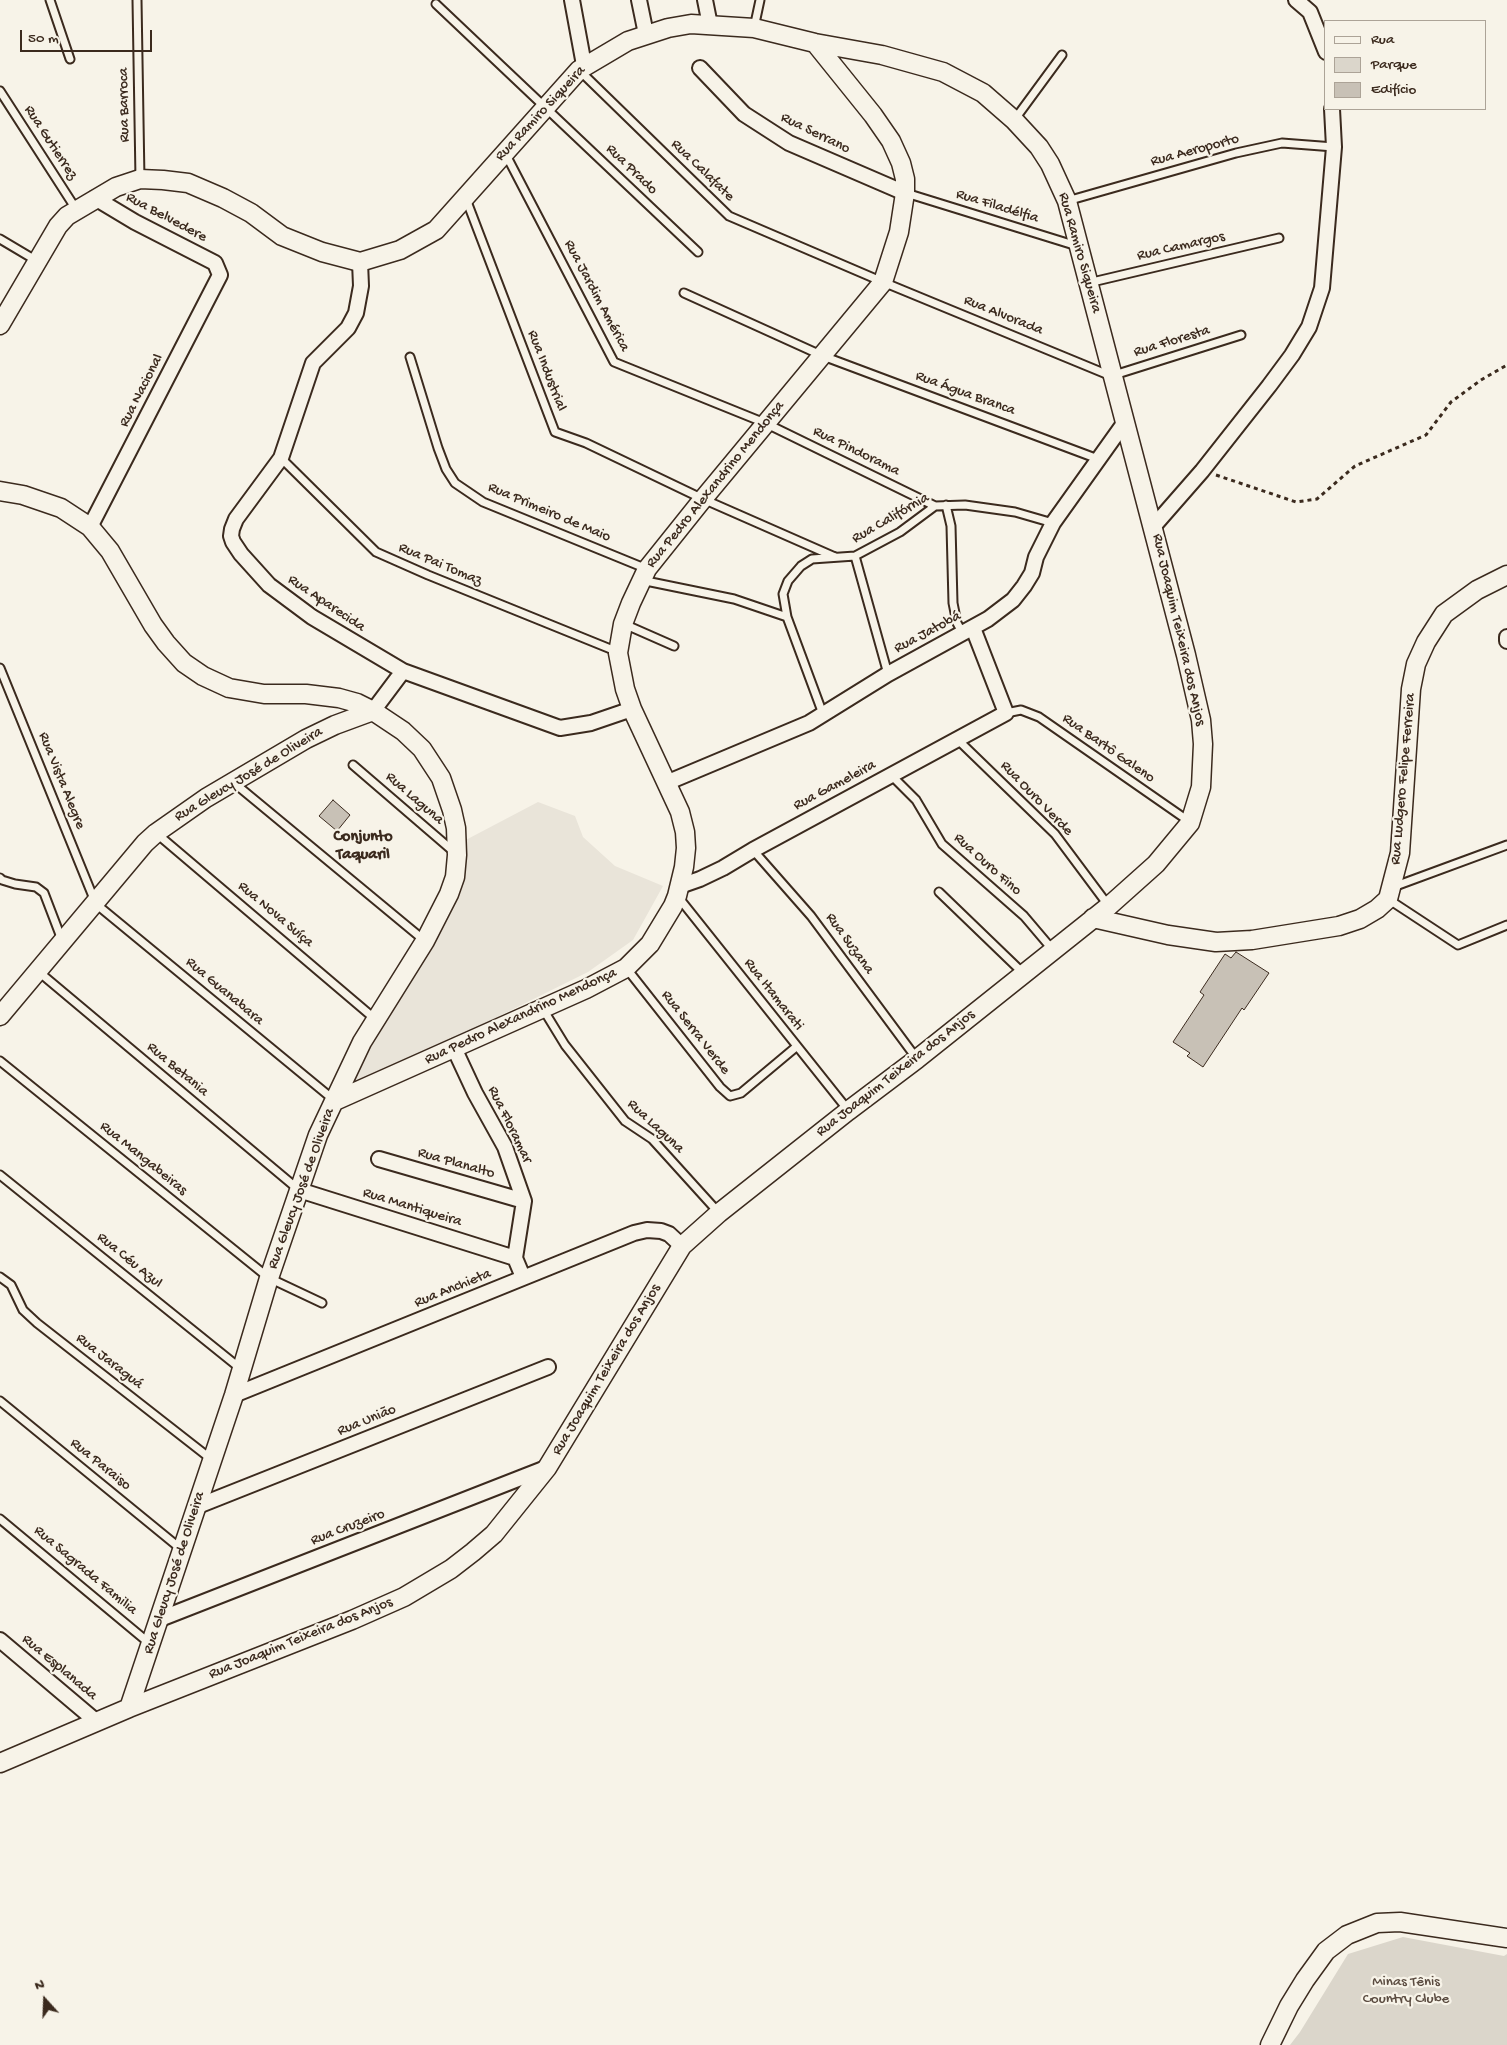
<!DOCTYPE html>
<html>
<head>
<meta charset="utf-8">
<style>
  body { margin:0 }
  #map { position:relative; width:1507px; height:2045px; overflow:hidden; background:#f7f3e8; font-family:"Gochi Hand",sans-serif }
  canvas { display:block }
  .legend { position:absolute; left:1324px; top:20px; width:162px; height:90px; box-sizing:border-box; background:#f7f3e8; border:1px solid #aca397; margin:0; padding:6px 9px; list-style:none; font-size:15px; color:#3b2a1e }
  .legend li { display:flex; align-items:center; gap:10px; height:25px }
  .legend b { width:25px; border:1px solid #aca397 }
  .north { position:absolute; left:20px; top:1975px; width:50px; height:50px; -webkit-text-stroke:4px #f7f3e8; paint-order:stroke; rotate:340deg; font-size:14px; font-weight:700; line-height:20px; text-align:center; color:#3b2a1e }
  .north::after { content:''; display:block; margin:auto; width:18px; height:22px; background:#3b2a1e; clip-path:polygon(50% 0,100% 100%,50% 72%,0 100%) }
  .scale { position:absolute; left:20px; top:30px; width:132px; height:22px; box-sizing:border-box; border:2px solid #3b2a1e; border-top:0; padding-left:6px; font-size:15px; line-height:18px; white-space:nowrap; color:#3b2a1e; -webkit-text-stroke:4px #f7f3e8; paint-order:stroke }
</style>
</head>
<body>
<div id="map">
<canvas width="1507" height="2045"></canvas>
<ul class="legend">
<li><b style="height:6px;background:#f7f3e8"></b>Rua</li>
<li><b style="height:14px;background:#dbd6cb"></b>Parque</li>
<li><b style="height:14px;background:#c8c1b6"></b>Edifício</li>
</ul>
<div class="north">N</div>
<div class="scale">50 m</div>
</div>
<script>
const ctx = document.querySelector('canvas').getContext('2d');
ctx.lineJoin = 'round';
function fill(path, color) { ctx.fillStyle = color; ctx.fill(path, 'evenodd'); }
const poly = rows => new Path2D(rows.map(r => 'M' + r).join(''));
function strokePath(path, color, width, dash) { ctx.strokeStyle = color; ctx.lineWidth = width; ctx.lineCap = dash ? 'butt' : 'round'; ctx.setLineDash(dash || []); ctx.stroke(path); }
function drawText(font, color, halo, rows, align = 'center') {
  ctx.font = font + ' "Gochi Hand",sans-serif'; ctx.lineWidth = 4.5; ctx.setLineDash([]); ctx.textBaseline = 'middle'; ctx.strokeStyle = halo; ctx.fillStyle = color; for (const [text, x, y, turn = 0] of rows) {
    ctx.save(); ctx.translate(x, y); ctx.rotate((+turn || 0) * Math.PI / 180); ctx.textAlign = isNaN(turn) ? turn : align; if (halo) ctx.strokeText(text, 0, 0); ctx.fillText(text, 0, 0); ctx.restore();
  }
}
fill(poly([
  [538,802,575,816,583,837,615,866,663,886,633,940,588,972,358,1086,351,1072,432,936,460,843]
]), '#e9e4d9');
fill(poly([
  [1403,1937,1504,1956,1507,1954,1507,2045,1290,2045,1300,2032,1348,1954]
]), '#dbd6cb');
const building = poly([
  [333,800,350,815,337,831,319,816,333,800],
  [1236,952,1269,973,1244,1010,1242,1008,1203,1067,1187,1056,1190,1053,1173,1042,1204,995,1200,992,1225,954,1231,958,1236,952]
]);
fill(building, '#c8c1b6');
strokePath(building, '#3b2a1e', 1);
const service = poly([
  [50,0,70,59],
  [137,0,140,179],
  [436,4,698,252],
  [754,28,760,0],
  [579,70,729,216,883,282,1111,376,1241,335],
  [0,91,76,209],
  [1015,119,1062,55],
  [505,153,614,362,765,423,935,506],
  [906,193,1077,246],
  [466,199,555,432,586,443,703,499,835,557],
  [1067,201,1236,153,1282,143,1334,147],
  [0,239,37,261],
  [1088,283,1279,238],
  [684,293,823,356,1098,459],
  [410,357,438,448,446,469,455,483,483,502,647,569],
  [281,458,376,552,428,575,618,652],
  [946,505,951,526,953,603,957,623,962,632],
  [855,556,888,674],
  [641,580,734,599,787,617,783,594,788,581,801,566,812,559,855,556,900,532,935,506,965,505,1015,512,1053,523],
  [787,617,823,714],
  [624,624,674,646],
  [0,668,96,904,334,1100],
  [1006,713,1021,710,1039,717,1190,822],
  [957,739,1055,834,1108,905],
  [353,765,453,851],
  [891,775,916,800,942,844,1024,916,1052,949],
  [233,782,425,941],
  [156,833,375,1019],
  [753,850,811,916,917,1059],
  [0,878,2,880,15,884,36,887,44,893,62,940],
  [1393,887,1507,845],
  [939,892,1023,973],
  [679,898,848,1110],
  [1388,899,1458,945,1507,925],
  [627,969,720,1087,730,1096,741,1093,796,1047],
  [39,972,299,1190],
  [543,1009,565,1045,625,1121,652,1139,719,1213],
  [0,1061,269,1278,322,1303],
  [0,1175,241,1369],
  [0,1277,11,1285,23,1310,37,1323,211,1459],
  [0,1401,181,1549],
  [0,1519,149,1643]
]);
const minor = poly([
  [572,0,584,65],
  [639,0,646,34],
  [705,0,710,25],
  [1296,0,1310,12,1326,52],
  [700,68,744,114,789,143,905,193],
  [360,262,361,286,356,313,348,328,313,363,281,458,236,519,232,529,231,536,233,542,241,554,269,585,312,617,403,671,560,728,591,723,632,709],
  [90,527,220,275,215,263,135,222,95,198],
  [1153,527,1202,471,1269,386,1292,355,1309,327,1322,288,1334,147,1332,109],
  [1507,637,1507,641],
  [373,711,403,671],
  [666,783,809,723,888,674,988,619,1013,600,1024,586,1032,573,1036,557,1053,523,1125,422],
  [680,886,700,879,723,868,753,850,1006,713,973,628],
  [454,1048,475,1093,505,1147,524,1201,515,1258,523,1277],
  [379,1159,524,1201],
  [299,1190,515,1258],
  [234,1395,634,1233,647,1230,661,1231,669,1234,682,1246],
  [198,1506,548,1367],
  [160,1619,546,1468],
  [0,1640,97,1722]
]);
const tertiary = poly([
  [0,325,58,226,67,216,116,187,140,179,163,180,188,183,223,198,251,213,282,236,322,252,360,262,400,250,436,230,579,70,628,41,668,28,691,24,754,28,815,43,882,55,943,72,983,93,1014,120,1039,147,1050,164,1067,201,1186,655,1201,720,1203,744,1201,787,1190,823,1156,864,1109,906,917,1059,848,1111,719,1213,682,1246,547,1468,494,1534,473,1552,451,1569,404,1597,352,1620,129,1708,0,1763],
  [0,491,23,495,61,508,90,527,110,551,153,625,166,643,184,663,203,676,229,688,264,694,306,694,339,698,357,703,373,711],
  [1093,918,1168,935,1216,942,1252,940,1339,926,1360,919,1377,909,1388,899,1400,853,1411,689,1416,664,1426,642,1444,614,1477,590,1507,575],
  [0,1016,145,843,156,833,206,798,306,739,335,725,373,711,403,731,422,749,441,778,452,810,456,828,457,855,455,877,449,894,425,941,362,1042,318,1135,269,1278,234,1395,129,1708],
  [335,1101,586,989,626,968,650,944,673,906,677,896,684,867,686,848,685,832,680,812,632,709,625,689,618,653,623,624,631,603,647,569,703,499,883,282,899,232,905,193,905,179,901,163,891,141,873,115,815,43],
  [1270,2045,1289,2006,1305,1980,1326,1951,1347,1935,1377,1923,1400,1922,1507,1938]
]);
strokePath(service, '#3b2a1e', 11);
strokePath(minor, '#3b2a1e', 18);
strokePath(tertiary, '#3b2a1e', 21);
strokePath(poly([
  [1216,475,1296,502,1317,499,1355,466,1426,435,1451,402,1481,380,1507,365]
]), '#3b2a1e', 3, [4, 4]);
strokePath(service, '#f7f3e8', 7);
strokePath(minor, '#f7f3e8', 14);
strokePath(tertiary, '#f7f3e8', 18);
drawText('15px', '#3b2a1e', '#f7f3e8', [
  ["Rua Barroca",125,105,-91],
  ["Rua Ramiro Siqueira",541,114,-47],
  ["Rua Serrano",815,134,26],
  ["Rua Gutierrez",50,143,57],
  ["Rua Aeroporto",1195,151,-15],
  ["Rua Prado",631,170,44],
  ["Rua Calafate",702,171,44],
  ["Rua Filadélfia",997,207,17],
  ["Rua Belvedere",166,218,28],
  ["Rua Camargos",1181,247,-13],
  ["Rua Ramiro Siqueira",1079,253,74],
  ["Rua Jardim América",596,296,62],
  ["Rua Alvorada",1003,316,22],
  ["Rua Floresta",1172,342,-17],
  ["Rua Industrial",546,371,69],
  ["Rua Nacional",142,391,-63],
  ["Rua Água Branca",965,394,20],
  ["Rua Pindorama",856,452,26],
  ["Rua Pedro Alexandrino Mendonça",716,485,-51],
  ["Rua Primeiro de Maio",549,513,23],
  ["Rua Califórnia",891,519,-30],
  ["Rua Pai Tomaz",440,565,23],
  ["Rua Aparecida",326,604,34],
  ["Rua Joaquim Teixeira dos Anjos",1178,630,77],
  ["Rua Jatobá",928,633,-28],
  ["Rua Bartô Galeno",1108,749,35],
  ["Rua Gleucy José de Oliveira",249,775,-31],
  ["Rua Ludgero Felipe Ferreira",1404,779,-85],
  ["Rua Vista Alegre",61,781,68],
  ["Rua Gameleira",835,786,-28],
  ["Rua Laguna",414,799,41],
  ["Rua Ouro Verde",1036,799,46],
  ["Rua Ouro Fino",987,865,42],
  ["Rua Nova Suíça",275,915,40],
  ["Rua Suzana",849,944,54],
  ["Rua Guanabara",224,992,40],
  ["Rua Itamarati",773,995,52],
  ["Rua Pedro Alexandrino Mendonça",521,1017,-25],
  ["Rua Serra Verde",695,1033,52],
  ["Rua Betania",177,1070,40],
  ["Rua Joaquim Teixeira dos Anjos",896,1074,-38],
  ["Rua Floramar",509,1125,64],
  ["Rua Laguna",655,1127,43],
  ["Rua Mangabeiras",143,1159,39],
  ["Rua Planalto",456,1164,16],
  ["Rua Gleucy José de Oliveira",302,1189,-70],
  ["Rua Mantiqueira",412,1208,17],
  ["Rua Céu Azul",129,1261,39],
  ["Rua Anchieta",453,1289,-22],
  ["Rua Jaraguá",109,1362,38],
  ["Rua Joaquim Teixeira dos Anjos",607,1370,-59],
  ["Rua União",367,1421,-22],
  ["Rua Paraiso",100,1465,39],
  ["Rua Cruzeiro",348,1528,-21],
  ["Rua Sagrada Familia",85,1571,40],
  ["Rua Gleucy José de Oliveira",175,1573,-72],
  ["Rua Joaquim Teixeira dos Anjos",301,1639,-22],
  ["Rua Esplanada",59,1668,40]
]);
drawText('15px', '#5b4c41', '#f7f3e8', [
  ["Minas Tênis",1406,1983],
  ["Country Clube",1406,2000]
]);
drawText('bold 16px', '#3b2a1e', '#f7f3e8', [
  ["Conjunto",363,838],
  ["Taquaril",363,856]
]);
</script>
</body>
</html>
